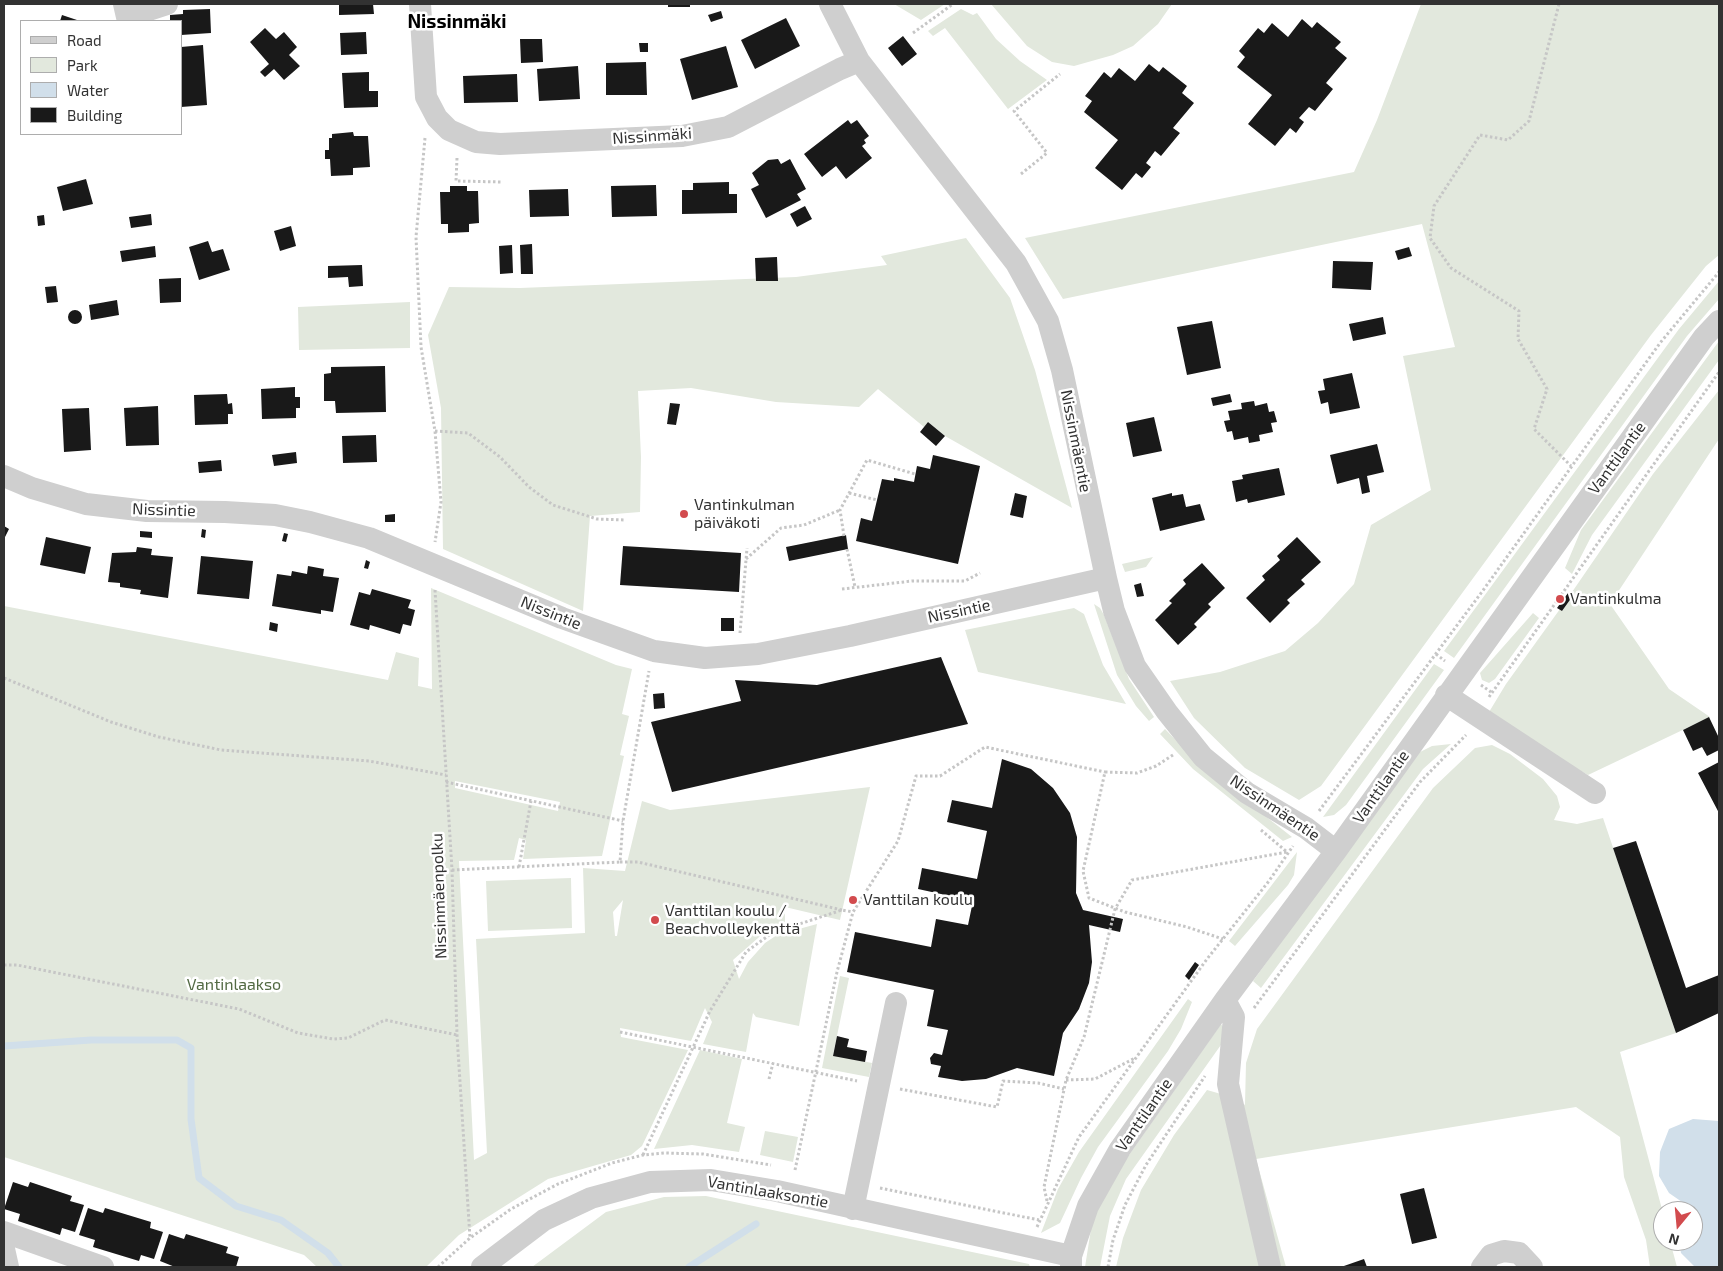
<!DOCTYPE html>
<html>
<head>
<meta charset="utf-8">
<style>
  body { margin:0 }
  #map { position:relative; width:1723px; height:1271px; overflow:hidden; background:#fff; font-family:"Exo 2",sans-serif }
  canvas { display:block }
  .frame { position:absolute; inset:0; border:5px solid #323232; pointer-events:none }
  .legend { position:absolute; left:20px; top:20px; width:162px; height:115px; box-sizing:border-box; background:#fff; border:1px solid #adadad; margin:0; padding:6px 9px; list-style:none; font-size:15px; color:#323232 }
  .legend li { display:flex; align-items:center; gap:10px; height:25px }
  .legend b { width:25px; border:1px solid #adadad }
  .north { position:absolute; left:1653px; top:1201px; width:50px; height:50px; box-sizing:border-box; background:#fff; border:1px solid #adadad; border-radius:50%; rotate:197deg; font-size:14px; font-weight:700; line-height:20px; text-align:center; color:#323232 }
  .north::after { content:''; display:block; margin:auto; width:18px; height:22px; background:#d24b4e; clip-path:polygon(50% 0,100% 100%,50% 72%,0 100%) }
</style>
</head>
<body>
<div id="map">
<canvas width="1723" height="1271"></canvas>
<div class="frame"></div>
<ul class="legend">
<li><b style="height:6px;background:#cfcfcf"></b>Road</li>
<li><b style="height:14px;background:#e2e8dd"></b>Park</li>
<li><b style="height:14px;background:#d1dfea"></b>Water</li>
<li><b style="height:14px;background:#191919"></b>Building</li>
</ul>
<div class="north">N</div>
</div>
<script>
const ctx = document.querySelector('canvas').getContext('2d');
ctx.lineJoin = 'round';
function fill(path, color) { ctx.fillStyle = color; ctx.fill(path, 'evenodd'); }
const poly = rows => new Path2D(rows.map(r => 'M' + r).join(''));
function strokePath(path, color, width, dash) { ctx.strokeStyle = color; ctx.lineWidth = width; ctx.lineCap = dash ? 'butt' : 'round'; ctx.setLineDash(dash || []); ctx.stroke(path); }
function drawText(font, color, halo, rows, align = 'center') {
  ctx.font = font + ' "Exo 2",sans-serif'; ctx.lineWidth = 5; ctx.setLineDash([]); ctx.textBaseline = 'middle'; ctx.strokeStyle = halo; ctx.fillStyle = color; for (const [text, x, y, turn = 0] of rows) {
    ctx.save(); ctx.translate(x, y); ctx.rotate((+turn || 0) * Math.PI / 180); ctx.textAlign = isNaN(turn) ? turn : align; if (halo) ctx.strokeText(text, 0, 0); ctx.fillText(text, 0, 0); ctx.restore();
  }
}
fill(poly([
  [894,4,945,4,921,20],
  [991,4,1172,4,1158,24,1133,46,1113,55,1074,66,1052,62,1027,46],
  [1421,4,1719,4,1719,255,1706,266,1651,335,1321,786,1299,800,1245,768,1194,718,1170,681,1220,672,1285,651,1318,623,1354,584,1371,525,1431,490,1403,356,1455,347,1422,224,1063,299,1025,238,1354,172,1377,120],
  [961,9,973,15,977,13,996,39,1020,61,1047,80,1008,109,945,28,933,36,928,31],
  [966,238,1010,298,1035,370,1072,508,945,436,928,422,924,427,878,389,859,407,776,402,691,388,638,391,641,457,640,512,590,516,583,611,443,549,441,408,428,335,449,287,520,288,796,277,887,265,881,256],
  [1719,281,1719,299,1687,336,1454,658,1444,651,1679,329],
  [410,302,410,348,299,350,298,307],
  [1719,341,1719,360,1592,535,1572,574,1565,568,1581,530],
  [1719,390,1719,439,1610,604,1669,689,1710,717,1588,775,1486,717,1506,684,1560,609,1562,611,1572,597,1570,595,1653,474],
  [1153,557,1146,567,1125,572,1122,564],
  [431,588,616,665,632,669,622,714,629,716,620,755,624,756,602,856,523,859,526,840,519,838,514,860,459,861,474,1160,487,1153,476,939,585,933,583,868,625,871,642,801,670,810,870,787,840,920,785,907,785,922,766,931,733,960,739,979,748,962,765,943,777,935,817,924,799,1026,756,1017,753,1013,746,1052,703,1044,712,1022,705,1008,691,1041,620,1028,621,1037,688,1050,642,1146,631,1155,548,1179,459,1235,426,1267,317,1267,304,1255,4,1157,4,606,388,680,396,652,419,658,418,686,432,689],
  [455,781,560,802,558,811,455,788],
  [623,900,617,936,615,936,613,912],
  [1094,604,1100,608,1104,615,1129,679,1154,717,1149,721,1136,706,1117,675],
  [1074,608,1084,614,1103,665,1126,704,978,672,965,630],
  [1533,613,1539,618,1495,679,1489,683,1482,680,1480,673],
  [1434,664,1444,670,1346,805,1334,815,1323,817],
  [1165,729,1199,764,1292,837,1283,841,1193,769,1160,734],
  [1451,744,1423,769,1261,988,1253,981,1418,753,1432,746],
  [1492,745,1510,754,1543,779,1557,796,1560,807,1554,820,1577,824,1603,818,1676,1033,1620,1052,1663,1213,1663,1241,1670,1241,1677,1267,1650,1267,1646,1240,1624,1177,1620,1137,1576,1107,1256,1159,1286,1267,1116,1267,1123,1238,1141,1190,1174,1135,1207,1090,1221,1094,1228,1124,1245,1104,1246,1063,1257,1029,1433,788,1475,748],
  [1297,852,1294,875,1288,885,1235,946,1229,941],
  [571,878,572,928,488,931,486,881],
  [840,976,849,978,833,1055,872,1063,869,1077,822,1068],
  [1188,999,1192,1002,1181,1029,1168,1051,1098,1147,1081,1178,1060,1223,1041,1233,1058,1189,1079,1152],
  [1221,1024,1223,1027,1223,1042,1126,1179,1110,1216,1100,1267,1085,1267,1091,1229,1100,1202,1110,1182],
  [700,1050,742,1059,727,1123,745,1127,739,1152,692,1145,654,1149],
  [765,1131,798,1137,793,1162,760,1155],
  [706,1196,1029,1264,1030,1267,532,1267,606,1212,664,1197]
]), '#e2e8dd');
fill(poly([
  [1693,1119,1719,1121,1719,1267,1694,1266,1681,1253,1679,1241,1693,1241,1693,1211,1689,1211,1682,1202,1669,1193,1659,1176,1660,1152,1669,1129]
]), '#d1dfea');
strokePath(poly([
  [4,1046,91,1040,177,1040,191,1048,191,1119,199,1178,236,1206,281,1220,328,1253,339,1267],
  [689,1267,756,1224]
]), '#d1dfea', 7);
fill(poly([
  [339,4,373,4,374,14,339,15],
  [668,4,690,4,690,7,668,7],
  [210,9,211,33,181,35,181,21,170,21,170,15,183,14,183,10],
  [721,11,723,18,711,22,708,15],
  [62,15,80,21,60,21],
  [786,18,800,46,755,69,741,40],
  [1302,19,1312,28,1317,22,1341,42,1335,48,1347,58,1326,83,1333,89,1315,111,1309,107,1299,118,1304,122,1296,133,1290,128,1275,146,1248,124,1272,95,1237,67,1245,57,1239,51,1258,28,1264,33,1272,23,1288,37],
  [265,28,276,39,284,32,297,47,289,55,300,66,284,80,274,69,265,77,260,72,269,64,250,42],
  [366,32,367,54,341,55,340,33],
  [903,36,917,54,902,66,888,48],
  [520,39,542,39,543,62,521,63],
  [639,43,648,43,648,52,640,52],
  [203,45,207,105,181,107,181,47],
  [726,46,738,87,692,100,680,59],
  [646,62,647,95,606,95,606,63],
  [1149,64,1159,72,1163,67,1187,86,1182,93,1194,103,1173,128,1180,133,1161,156,1155,151,1146,163,1151,167,1142,178,1136,173,1122,190,1095,168,1118,140,1084,112,1092,101,1085,96,1104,72,1111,78,1119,68,1135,81],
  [578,66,580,99,539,101,537,69],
  [369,72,369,91,378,91,378,107,344,108,342,73],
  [517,74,518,102,464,103,463,76],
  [848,120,851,124,857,120,869,136,864,140,866,143,862,146,872,158,846,179,836,166,822,177,804,154],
  [353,132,354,136,368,136,370,167,353,168,353,175,331,176,330,159,325,159,325,150,329,150,329,138,332,138,332,134],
  [778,159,781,164,790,159,806,189,797,194,801,200,766,218,751,189,759,185,752,173,768,160],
  [86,179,93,204,63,211,57,187],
  [729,182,729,194,737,194,737,213,682,214,682,190,693,190,693,183],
  [656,185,657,216,612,217,611,186],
  [450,186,467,186,467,191,478,191,479,223,469,224,469,232,448,233,448,224,441,224,440,192,450,192],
  [568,189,569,216,530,217,529,190],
  [805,206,812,219,797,227,790,214],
  [151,214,152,225,131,228,129,217],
  [44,215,45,225,38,226,37,216],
  [291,226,296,246,280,251,274,231],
  [208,241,212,252,223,249,230,270,199,280,189,247],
  [532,244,533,274,521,274,520,245],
  [512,245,513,273,500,274,499,246],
  [155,246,156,257,122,262,120,251],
  [1409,247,1412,256,1398,260,1395,251],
  [777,257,778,281,756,281,755,258],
  [1333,261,1373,262,1371,290,1332,288],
  [362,265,363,286,349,287,348,277,328,278,328,266],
  [181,278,181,302,160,303,159,279],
  [56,286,58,302,47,303,45,287],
  [117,300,119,315,91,320,89,305],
  '68 317a7 7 0 1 1 14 0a7 7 0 1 1-14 0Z',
  [1383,317,1386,334,1353,341,1349,324],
  [1212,321,1221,368,1187,375,1177,327],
  [385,366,386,412,336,413,335,401,324,401,324,374,331,373,331,367],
  [1352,373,1360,408,1330,414,1328,402,1321,404,1318,391,1325,390,1323,379],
  [295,387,295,397,300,397,300,408,296,408,296,418,262,419,261,389],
  [227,394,228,404,232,403,233,414,228,414,228,424,195,425,194,395],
  [1230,394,1232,402,1213,406,1211,398],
  [1254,401,1255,406,1267,403,1269,412,1274,411,1277,422,1271,423,1273,432,1259,435,1260,441,1249,443,1248,437,1234,440,1232,431,1227,432,1224,421,1230,420,1228,411,1242,409,1241,403],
  [670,403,680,404,676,425,667,424],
  [158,406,159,445,126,446,124,408],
  [89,408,91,450,64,452,62,409],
  [1154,417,1162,451,1133,457,1126,423],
  [928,422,945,436,936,446,920,432],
  [376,435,377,462,343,463,342,436],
  [1377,444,1384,472,1367,476,1370,492,1362,494,1359,478,1337,484,1330,455],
  [296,452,297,463,274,466,272,455],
  [933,455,980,466,958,564,856,541,861,518,872,521,882,479,894,481,894,478,914,482,917,466,930,469],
  [221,460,222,471,199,473,198,462],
  [1279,468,1285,495,1248,503,1247,499,1236,502,1232,481,1243,479,1242,475],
  [1015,493,1027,496,1023,518,1010,515],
  [1172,493,1172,496,1183,494,1186,507,1200,504,1205,520,1160,531,1152,498],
  [395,514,395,522,385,522,385,515],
  [4,526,9,529,4,539],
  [202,529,206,530,205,538,201,537],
  [140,531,152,532,152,538,140,537],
  [284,533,288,534,286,542,282,541],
  [846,535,848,549,789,561,786,547],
  [46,537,91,547,85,574,40,565],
  [1297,537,1321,562,1301,580,1305,584,1287,600,1290,603,1270,623,1246,598,1265,580,1262,576,1280,560,1277,556],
  [623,546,741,553,739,592,620,585],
  [137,547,152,549,151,555,173,557,168,598,140,594,141,590,120,587,120,583,108,582,112,553,136,552],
  [201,556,253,561,249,599,197,594],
  [366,560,370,562,368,569,364,568],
  [1202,563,1225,588,1208,604,1211,607,1194,624,1197,627,1178,645,1155,620,1172,603,1169,601,1186,584,1183,580],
  [308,566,324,569,323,576,339,578,333,612,321,610,321,614,272,606,277,574,291,576,292,571,307,574],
  [1141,583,1144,596,1137,597,1134,585],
  [372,589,411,600,408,608,415,610,411,626,403,624,400,634,370,625,369,630,350,625,359,592,370,595],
  [1568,593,1572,597,1562,611,1557,608],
  [721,618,734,618,734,631,721,631],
  [270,622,278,624,277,632,269,630],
  [941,657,968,724,672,792,651,722,741,701,735,680,817,685],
  [664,693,665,708,654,709,653,694],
  [1709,717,1719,738,1719,750,1707,756,1702,747,1693,751,1683,730],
  [1002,759,1031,769,1053,788,1070,813,1077,837,1076,893,1083,910,1123,919,1120,932,1089,925,1092,962,1089,983,1079,1009,1063,1033,1054,1076,1017,1068,986,1079,962,1081,938,1077,941,1066,931,1064,930,1058,934,1053,942,1055,948,1030,927,1026,934,990,847,972,855,932,931,947,936,919,968,925,973,901,918,889,922,868,977,879,987,831,947,822,952,800,992,808],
  [1719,762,1719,813,1698,773],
  [1636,841,1686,988,1719,975,1719,1013,1676,1033,1613,848],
  [1195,962,1199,965,1189,980,1185,976],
  [837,1036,849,1039,847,1047,867,1051,865,1062,833,1056],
  [13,1182,28,1187,30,1182,72,1196,70,1201,84,1205,75,1232,62,1228,60,1235,18,1221,20,1214,4,1209],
  [1424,1188,1437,1238,1412,1244,1400,1194],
  [88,1208,103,1213,105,1208,151,1222,150,1228,163,1232,154,1259,141,1255,139,1261,93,1247,95,1240,79,1235],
  [169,1234,184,1239,186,1234,228,1247,226,1253,239,1257,236,1267,175,1267,160,1261],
  [1364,1259,1367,1267,1341,1267]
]), '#191919');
strokePath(poly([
  [1559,4,1529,121,1508,140,1480,135,1434,206,1430,238,1451,268,1519,311,1518,339,1547,389,1534,429,1571,466],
  [913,33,953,4],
  [425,138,416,237,421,347,435,431,441,502,435,542],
  [457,158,456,181,503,182],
  [1021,174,1047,153,1014,111,1060,74],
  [435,431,468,433,500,457,529,487,553,505,597,519,626,520],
  [849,493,877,500],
  [844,536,840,510,867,460,915,474],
  [847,549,855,587],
  [746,559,781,528,804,525,840,510],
  [842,589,912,581,965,581,980,573],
  [435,590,452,870,457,1035,470,1238],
  [740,633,747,548],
  [1436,654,1445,661],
  [4,678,111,722,159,737,221,750,369,761,446,775],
  [1481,685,1491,692],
  [1489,697,1719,372],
  [1173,755,1156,766,1137,773,1105,772,1083,871,1089,898,1125,912,1187,927,1223,939],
  [446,782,623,821],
  [1319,811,1484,589,1660,343,1719,272],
  [1261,830,1287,852],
  [620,862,638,862,842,910],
  [519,867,531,801],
  [452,870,620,862,623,821,649,671],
  [4,965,17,965,239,1009,298,1033,333,1039,348,1038,385,1020,457,1035],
  [1254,1008,1420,782,1466,735],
  [620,1032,857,1081],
  [769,1079,773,1063],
  [1066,1080,1095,1079,1135,1058],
  [900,1089,997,1107,1003,1081,1038,1083,1064,1089],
  [643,1155,710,1011,746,952,772,933,842,910,853,912],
  [795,1170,837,972,853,912,898,841,916,776,940,776,985,747,1105,772],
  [880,1188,1039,1220],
  [1047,1201,1044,1187,1066,1080,1084,1037,1115,909,1132,880,1287,852],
  [1037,1227,1079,1137,1207,959,1269,881,1293,846],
  [438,1267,470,1238,511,1209,558,1184,612,1163,643,1155,664,1153,703,1154,771,1165],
  [1108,1267,1113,1240,1125,1205,1146,1165,1205,1076]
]), '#c6c6c6', 3, [2.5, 2.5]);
strokePath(poly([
  [124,4,127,17,167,4],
  [420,4,426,97,437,118,449,130,476,142,500,144,682,136,728,127,840,69,859,61],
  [830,4,859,61,1016,263,1048,321,1062,370,1106,578,1114,611,1135,666,1167,712,1203,757,1247,793,1306,828,1336,851],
  [4,476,32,488,86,504,147,511,225,512,275,515,310,522,369,538,562,618,654,651,705,658,758,654,850,636,1106,578],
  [1446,695,1595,793],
  [1225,1000,1234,1017,1228,1084,1270,1267],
  [853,1209,896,1003],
  [4,1232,103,1267],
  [4,1249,8,1267],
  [482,1267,544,1220,591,1198,650,1182,711,1180,777,1191,1071,1256],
  [1071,1267,1071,1256,1088,1206,1120,1149,1225,1000,1336,851,1704,337,1719,321],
  [1482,1267,1491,1255,1504,1251,1519,1253,1532,1267]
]), '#cfcfcf', 22);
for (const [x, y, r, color] of [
  [684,514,5,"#d24b4e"],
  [1560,599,5,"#d24b4e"],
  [853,900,5,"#d24b4e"],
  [655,920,5,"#d24b4e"]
]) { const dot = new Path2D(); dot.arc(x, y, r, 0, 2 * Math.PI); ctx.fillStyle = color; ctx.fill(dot); strokePath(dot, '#fff', 2); }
drawText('16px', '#323232', '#fff', [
  ["Nissinmäki",652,136,-4],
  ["Nissinmäentie",1076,441,79],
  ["Vanttilantie",1617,458,-54],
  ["Nissintie",164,510,2],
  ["Nissintie",959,611,-12],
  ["Nissintie",551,613,22],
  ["Vanttilantie",1381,787,-55],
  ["Nissinmäentie",1275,808,34],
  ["Nissinmäenpolku",439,896,-92],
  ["Vanttilantie",1144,1115,-55],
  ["Vantinlaaksontie",768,1192,10]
]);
drawText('16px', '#323232', '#fff', [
  ["Vantinkulman",694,505],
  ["päiväkoti",694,523],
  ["Vantinkulma",1570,599],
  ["Vanttilan koulu",863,900],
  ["Vanttilan koulu /",665,911],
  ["Beachvolleykenttä",665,929]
], 'left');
drawText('16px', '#536a44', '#fff', [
  ["Vantinlaakso",234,985]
]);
drawText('bold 19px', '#000', '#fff', [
  ["Nissinmäki",457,22]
]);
</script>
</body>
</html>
